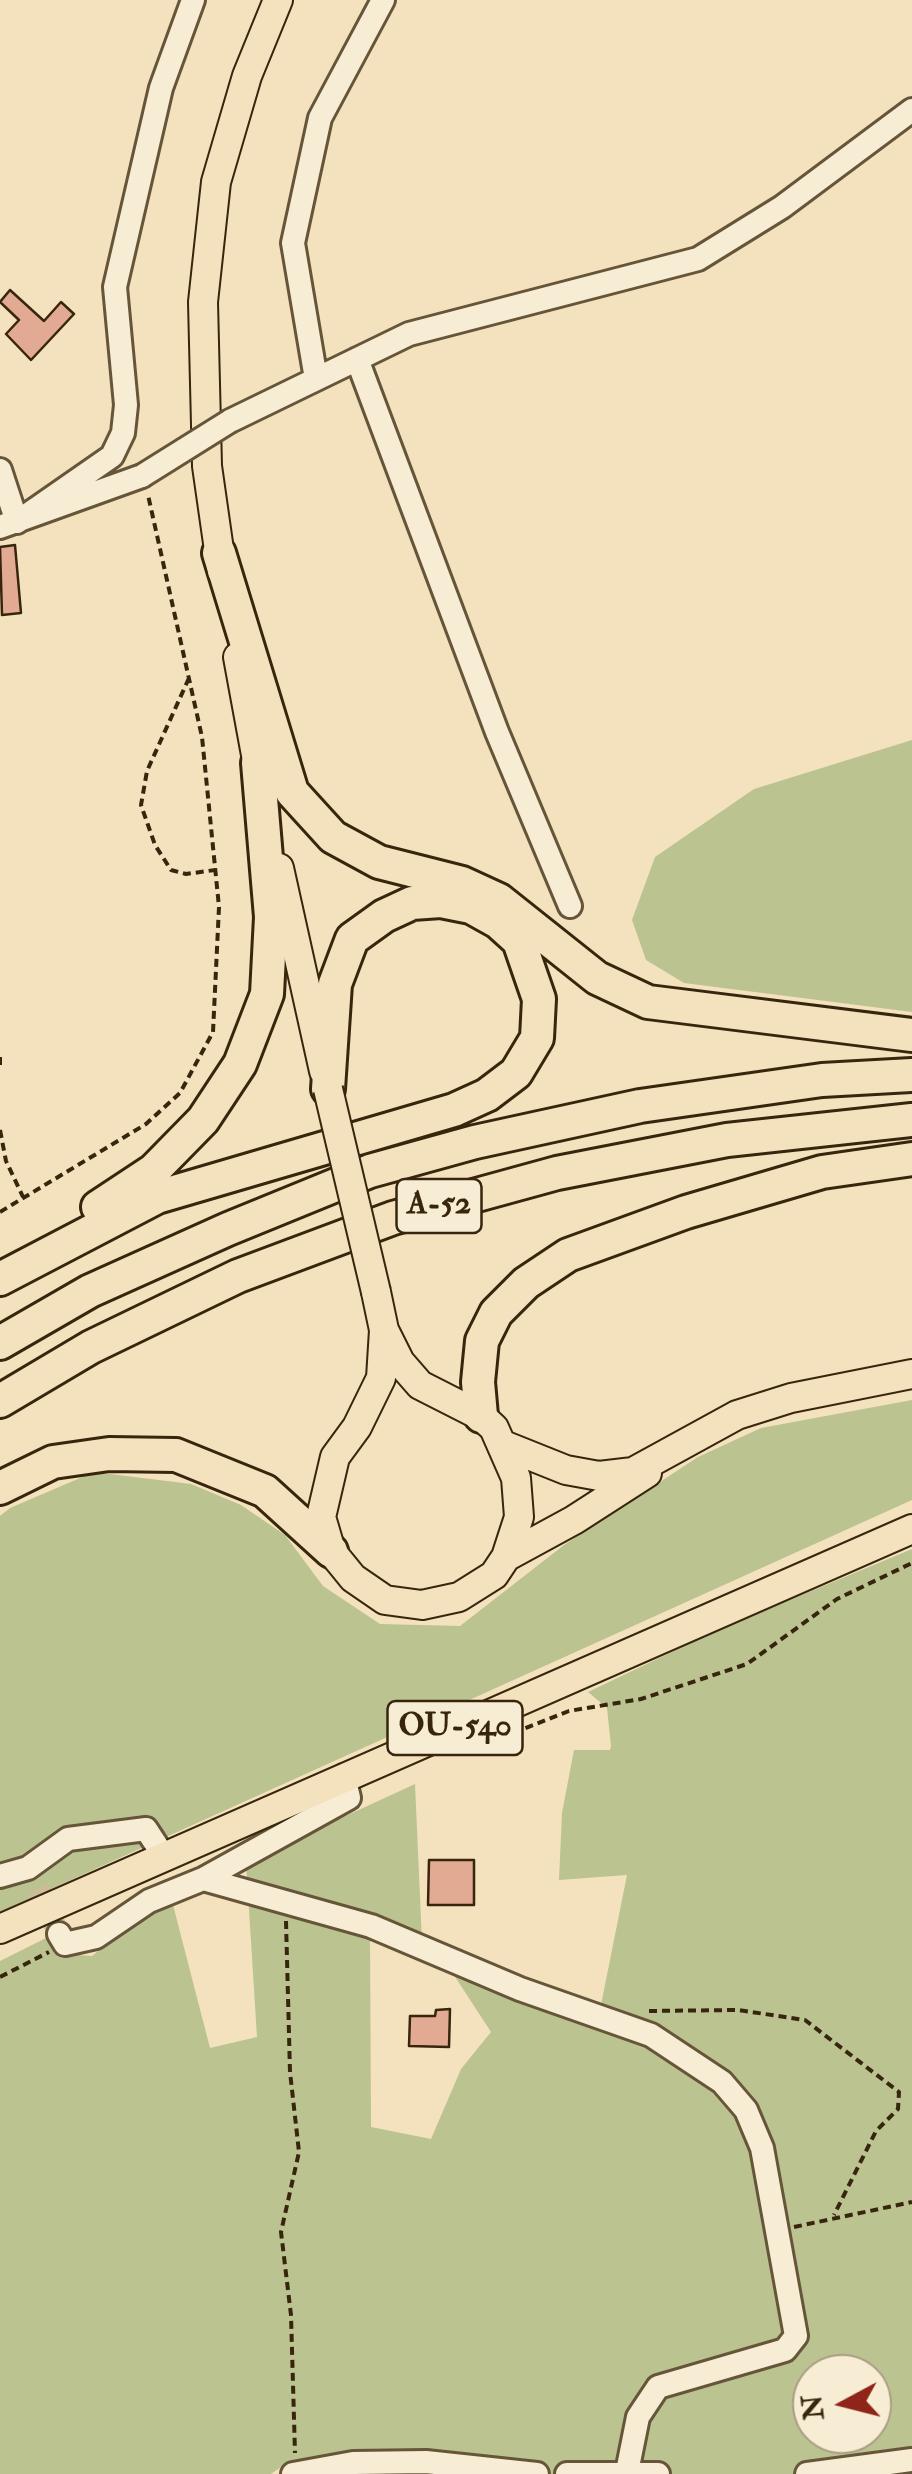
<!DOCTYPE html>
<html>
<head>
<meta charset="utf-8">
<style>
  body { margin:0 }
  #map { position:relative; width:912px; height:2474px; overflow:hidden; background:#f3e2bd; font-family:"IM FELL Double Pica",serif }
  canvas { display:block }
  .north { position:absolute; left:792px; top:2354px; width:100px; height:100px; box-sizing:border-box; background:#f7ecd4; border:2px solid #aa9d84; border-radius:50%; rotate:263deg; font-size:28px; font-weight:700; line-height:40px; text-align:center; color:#37260d }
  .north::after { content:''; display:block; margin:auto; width:35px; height:45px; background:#8f2418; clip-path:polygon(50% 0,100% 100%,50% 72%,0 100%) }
</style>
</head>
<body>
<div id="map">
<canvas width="912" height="2474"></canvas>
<div class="north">N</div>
</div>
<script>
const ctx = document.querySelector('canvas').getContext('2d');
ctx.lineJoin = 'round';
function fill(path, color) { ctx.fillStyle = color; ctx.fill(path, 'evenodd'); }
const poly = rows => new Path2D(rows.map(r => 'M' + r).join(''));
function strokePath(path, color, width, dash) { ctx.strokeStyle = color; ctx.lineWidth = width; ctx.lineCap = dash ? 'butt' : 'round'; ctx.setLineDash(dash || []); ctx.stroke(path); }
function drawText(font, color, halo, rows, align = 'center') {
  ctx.font = font + ' "IM FELL Double Pica",serif'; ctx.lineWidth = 8; ctx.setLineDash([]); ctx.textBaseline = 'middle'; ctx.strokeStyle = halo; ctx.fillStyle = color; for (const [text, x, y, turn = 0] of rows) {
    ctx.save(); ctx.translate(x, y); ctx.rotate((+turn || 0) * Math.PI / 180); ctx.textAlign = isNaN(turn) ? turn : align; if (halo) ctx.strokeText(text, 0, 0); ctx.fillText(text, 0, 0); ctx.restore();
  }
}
fill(poly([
  [912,740,912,1012,684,983,646,960,632,920,655,857,754,789],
  [912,1400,912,1500,0,1912,0,1516,10,1508,94,1472,191,1484,241,1505,285,1535,323,1586,380,1624,460,1626,564,1545,698,1457,761,1428],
  [912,1549,912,2474,283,2474,281,2467,271,2474,0,2474,0,1961,50,1936,65,1954,92,1956,133,1923,172,1901,210,2048,257,2037,246,1862,415,1784,422,1942,370,1937,371,2127,431,2139,461,2069,491,2032,448,1966,600,2010,627,1875,559,1880,562,1813,574,1750,610,1750,611,1746,607,1708,588,1692,718,1630],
  [812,2374,872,2374,872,2434,812,2434]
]), '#bbc391');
const building = poly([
  [10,290,44,321,61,302,74,314,31,360,6,334,19,320,0,302,10,290],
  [15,545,21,613,2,615,0,547,15,545],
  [429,1860,474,1860,474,1905,428,1905,429,1860],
  [450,2009,449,2047,409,2046,410,2016,435,2016,436,2010,450,2009]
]);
fill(building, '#e2aa92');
strokePath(building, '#37260d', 2.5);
strokePath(poly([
  [38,1889,59,1934]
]), '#cdbc9a', 22, [22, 11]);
const minor = poly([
  [357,359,497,732,570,906],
  [316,379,293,243,320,118,383,0],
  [230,421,409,334,698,259,782,207,912,110],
  [0,470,17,522,112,456,123,433,126,405,115,287,161,88,193,0],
  [0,527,142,476],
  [0,1876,28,1868,68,1839,146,1829,163,1855],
  [203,1879,349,1798,344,1776],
  [59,1934,65,1944,96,1937,149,1901,203,1879,371,1926,520,1989,651,2035,722,2082,746,2110,762,2148,796,2336,785,2350,658,2387,638,2417,627,2472],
  [293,2474,353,2463,426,2462,537,2474],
  [567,2474,658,2474],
  [807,2474,912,2460]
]);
const major = poly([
  [222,571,207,466,203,302,216,182,247,76,278,0],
  [238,657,261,782],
  [279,868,324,1071],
  [376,1292,384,1330,400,1362,420,1385,481,1416,494,1428,516,1478,519,1517,506,1557,494,1575,459,1597,422,1605,385,1600,353,1578,331,1551,321,1517,335,1457,357,1427,381,1378,384,1330],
  [506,1446,566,1470,599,1476,633,1472,737,1415,791,1398,912,1374],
  [506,1557,574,1520,647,1473],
  [0,1929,912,1529]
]);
const highway = poly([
  [219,553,292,792,333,837,379,862,462,883,499,900,597,978,648,1002,912,1035],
  [98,1207,154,1170,203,1120,240,1064,267,994,271,917,258,763],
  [0,1279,157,1197,454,1110,487,1095,516,1073,537,1038,539,999,519,941,498,922,471,907,441,901,412,903,384,916,352,939,335,984,328,1089],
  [0,1343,90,1291,228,1229,370,1171,475,1142,640,1106,822,1080,912,1075],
  [0,1401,91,1347,238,1276,393,1218,557,1173,727,1140,912,1120],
  [481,1416,478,1382,482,1341,496,1313,526,1283,568,1255,686,1212,822,1172,912,1159],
  [0,1488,53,1462,109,1454,176,1455,265,1491,331,1551]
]);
strokePath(minor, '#665539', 28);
strokePath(major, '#37260d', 32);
strokePath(highway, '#37260d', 38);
strokePath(poly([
  [189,678,147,771,141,805,155,845,171,870,186,874,215,870],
  [0,1057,0,1068],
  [0,1130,6,1161,23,1197],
  [0,1212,146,1124,180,1093,213,1032,219,907,202,737,148,495],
  [465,1752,569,1711,641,1699,747,1664,837,1599,912,1563],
  [286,1921,290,2072,299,2152,281,2232,291,2315,295,2453],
  [0,1977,49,1952],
  [649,2011,738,2010,805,2020,899,2092,898,2109,876,2131,834,2215],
  [794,2227,912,2202]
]), '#37260d', 4, [8, 5]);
strokePath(minor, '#f7ecd4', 22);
strokePath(major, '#f3e2bd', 28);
strokePath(highway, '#f3e2bd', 32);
const minorBridge = poly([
  [142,476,230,421]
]);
const majorBridge = poly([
  [328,1089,376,1292]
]);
strokePath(minorBridge, '#665539', 28, []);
strokePath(majorBridge, '#37260d', 32, []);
strokePath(minorBridge, '#f7ecd4', 22);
strokePath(majorBridge, '#f3e2bd', 28);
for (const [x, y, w] of [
  [439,1206,85],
  [455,1728,135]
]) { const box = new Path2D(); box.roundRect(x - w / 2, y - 27, w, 54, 8); ctx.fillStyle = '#f7ecd4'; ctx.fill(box); strokePath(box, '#37260d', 2.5); }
drawText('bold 32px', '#37260d', null, [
  ["A-52",439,1206],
  ["OU-540",455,1728]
]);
</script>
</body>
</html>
